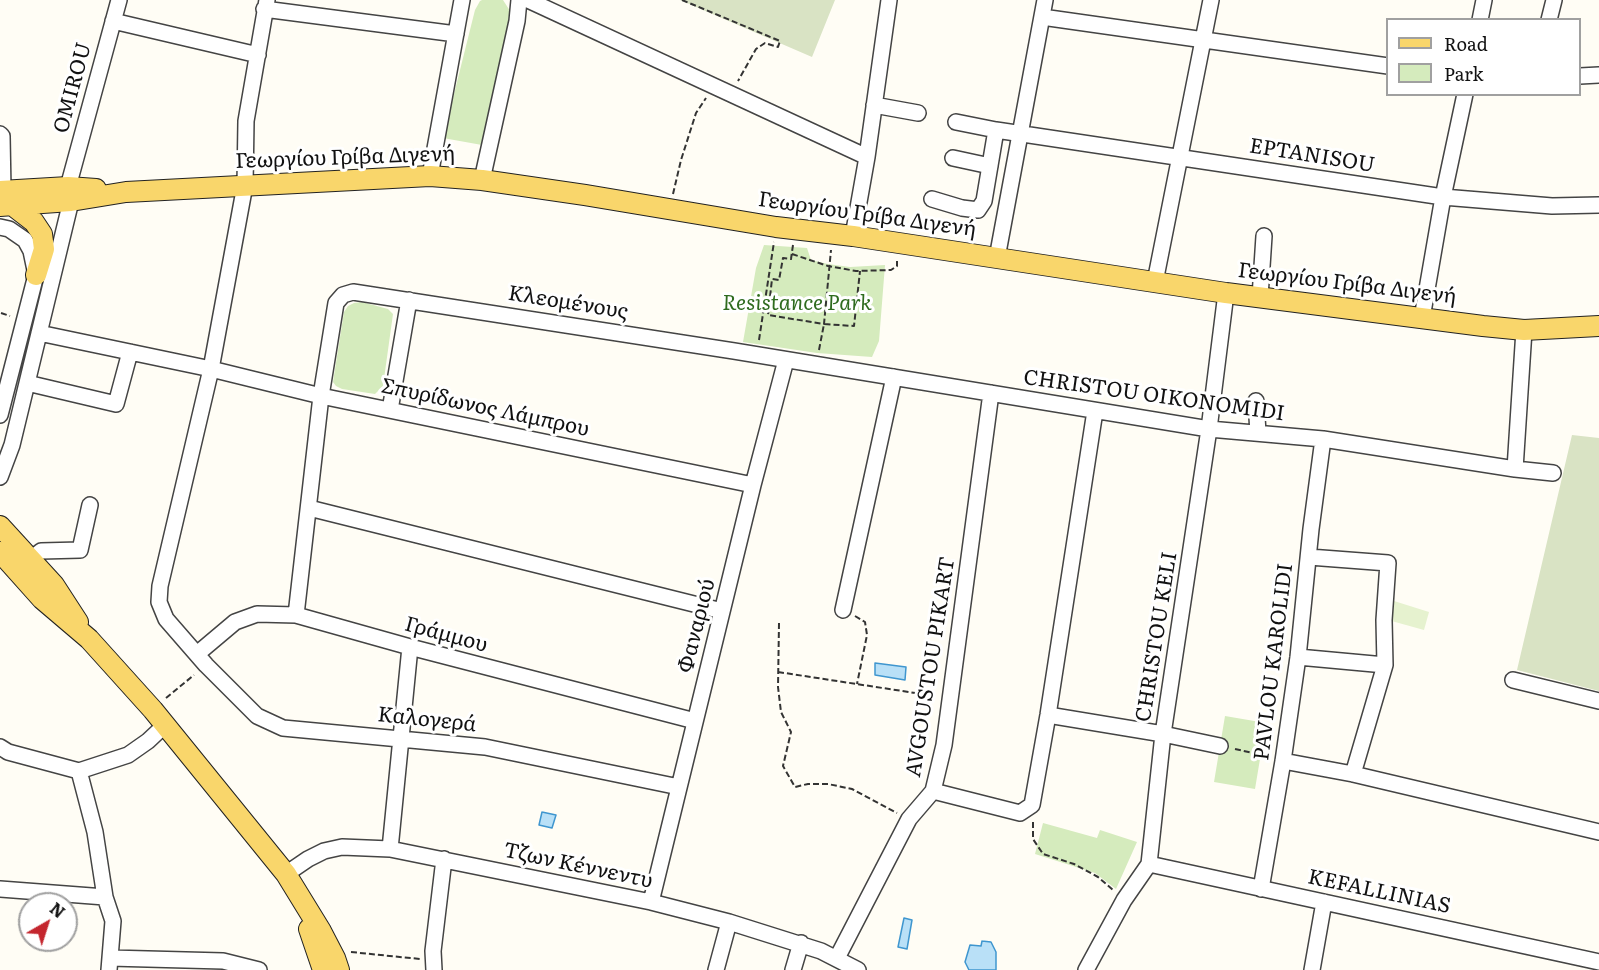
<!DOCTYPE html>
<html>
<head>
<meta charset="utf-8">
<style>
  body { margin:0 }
  #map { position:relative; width:1599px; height:970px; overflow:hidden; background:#fffdf5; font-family:Literata,serif }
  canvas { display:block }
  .legend { position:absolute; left:1386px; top:18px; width:195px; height:78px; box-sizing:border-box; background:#fff; border:2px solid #a0a0a0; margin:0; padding:8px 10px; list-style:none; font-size:18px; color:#111 }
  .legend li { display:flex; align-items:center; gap:12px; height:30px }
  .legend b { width:30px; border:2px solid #a0a0a0 }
  .north { position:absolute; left:18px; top:892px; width:60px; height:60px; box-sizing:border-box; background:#fff; border:2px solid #a0a0a0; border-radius:50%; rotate:39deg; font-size:16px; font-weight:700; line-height:24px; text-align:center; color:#111 }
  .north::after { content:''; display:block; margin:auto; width:21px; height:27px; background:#c4262e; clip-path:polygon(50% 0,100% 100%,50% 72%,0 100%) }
</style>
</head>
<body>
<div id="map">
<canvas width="1599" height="970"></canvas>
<ul class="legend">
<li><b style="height:8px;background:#f9d66b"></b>Road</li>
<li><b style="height:16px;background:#d5ebbd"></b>Park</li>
</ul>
<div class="north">N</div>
</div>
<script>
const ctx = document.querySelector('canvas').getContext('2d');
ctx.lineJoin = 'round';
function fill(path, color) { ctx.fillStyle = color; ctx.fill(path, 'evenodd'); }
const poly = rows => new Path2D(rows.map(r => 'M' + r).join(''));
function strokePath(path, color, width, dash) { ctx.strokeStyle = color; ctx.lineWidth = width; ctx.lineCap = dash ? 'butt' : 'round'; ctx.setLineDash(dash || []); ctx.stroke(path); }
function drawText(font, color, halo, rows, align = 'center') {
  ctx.font = font + ' Literata,serif'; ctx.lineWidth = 6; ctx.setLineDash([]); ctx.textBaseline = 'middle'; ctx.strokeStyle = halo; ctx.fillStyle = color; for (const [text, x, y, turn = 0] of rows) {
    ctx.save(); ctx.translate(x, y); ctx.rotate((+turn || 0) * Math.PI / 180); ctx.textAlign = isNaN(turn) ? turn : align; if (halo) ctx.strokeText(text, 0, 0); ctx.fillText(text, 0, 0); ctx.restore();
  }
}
fill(poly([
  [482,0,503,0,512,14,482,145,443,138,475,10,480,1],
  [764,245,807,248,811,260,828,264,850,267,885,265,879,341,872,357,817,353,743,342,756,268],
  [362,302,388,309,393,314,383,386,375,394,342,389,336,386,333,382,344,312,348,306,354,303],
  [1225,716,1266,723,1255,789,1214,782],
  [1043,823,1097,838,1100,830,1137,842,1116,889,1095,873,1035,854]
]), '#d5ebbd');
fill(poly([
  [680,0,835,0,812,57],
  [1572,435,1599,438,1599,691,1517,670]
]), '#d9e3c4');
fill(poly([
  [1394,601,1429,612,1424,630,1388,620]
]), '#e6f2cf');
const water = poly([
  [875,663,906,667,905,680,875,675,875,663],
  [542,812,556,815,552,828,539,825,542,812],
  [904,918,912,920,907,949,898,947,904,918],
  [982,941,991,942,996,952,996,970,969,970,965,962,970,945,981,946,982,941]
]);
fill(water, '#b9e0f7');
strokePath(water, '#3f96cf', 1.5);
const minor = poly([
  [267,0,246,121,245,185,211,369,160,586,159,602,166,619,206,665,257,716,283,728,485,747,679,787],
  [528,0,867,157],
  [264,9,456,34],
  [1042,17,1388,66],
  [1480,20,1484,0],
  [1549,20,1554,0],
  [113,21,258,55],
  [1580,76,1599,75],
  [874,105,918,113],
  [956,122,996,130,1443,197,1552,206,1599,205],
  [0,134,2,136,3,190],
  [953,158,990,166],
  [430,176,462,0],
  [482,180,517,21,519,0],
  [68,187,119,0],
  [932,199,962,208,978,210,984,201,996,130],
  [0,227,9,229,25,240,31,251,36,275,0,415],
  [853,236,867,157,889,0],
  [997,258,1045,0],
  [1155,282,1211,0],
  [1260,297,1264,236],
  [1422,318,1443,197,1465,94],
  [39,333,211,369,321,396,753,485],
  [27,383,116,404,130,352],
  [1256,401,1258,433],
  [390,410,409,300],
  [1515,469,1524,330],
  [0,477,12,445,71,201],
  [309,508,722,611],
  [1309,557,1388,563,1384,620,1385,665,1353,774],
  [31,559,41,551,80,550,90,505],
  [843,610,894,377],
  [296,615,321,396,336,303,343,295,353,292,734,351,1209,429,1323,439,1515,469,1553,473],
  [197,654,235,622,257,614,296,615,410,647,695,721],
  [1298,657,1385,665],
  [1513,680,1599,701],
  [1048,715,1163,734,1220,746],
  [0,747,8,752,79,771,128,755,148,741,165,725],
  [1283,761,1353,774,1599,832],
  [79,771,95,832,105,897,113,921,109,970],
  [933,791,1020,813,1032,805,1048,715,1095,411],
  [390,849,410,647],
  [1149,864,1599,962],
  [286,874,308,859,324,851,342,847,390,849,651,902,729,922,821,951,858,970],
  [0,889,105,897],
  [1261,889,1283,761,1298,657,1311,529,1323,439],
  [651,902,753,485,786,360],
  [110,958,223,961,259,970],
  [837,958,909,819,933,791,944,745,991,393],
  [434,970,433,951,444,859],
  [716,970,729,922],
  [793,970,801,943],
  [1086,970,1124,900,1149,864,1163,734,1209,429,1226,293],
  [1312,970,1324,902]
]);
const major = poly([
  [0,191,68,187,96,189],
  [12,205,34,222,42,234,44,249,36,275],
  [0,206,71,201,126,192,430,176,482,180,585,195,776,227,853,236,1226,293,1483,326,1524,330,1599,326],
  [0,526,54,585,78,622],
  [0,552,42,599,89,639,153,710,286,874,321,931,335,958,339,970],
  [309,929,323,970]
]);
strokePath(minor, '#444', 18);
strokePath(major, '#222', 22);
strokePath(poly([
  [682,0,780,41,778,47,765,43,756,49,738,81],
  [673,194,681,160,696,113,706,98],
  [793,245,791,259,783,258,779,280,772,279,768,315,824,324,831,250],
  [792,254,828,266,856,271,891,270,897,266,897,261],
  [1,313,10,316],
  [759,340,774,242],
  [819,350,824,324,854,326,860,271],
  [855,616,865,622,867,635,857,684],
  [779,623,778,687,781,712,791,732,783,766,795,787,808,784,828,784,852,789,897,813],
  [778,672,935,696],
  [166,698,194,675],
  [1235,749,1270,757],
  [1033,822,1033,839,1043,854,1074,864,1098,877,1113,890],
  [351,952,420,959]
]), '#333', 2, [6, 3]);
strokePath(minor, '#fff', 15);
strokePath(major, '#f9d66b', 20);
drawText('21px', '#111', '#fff', [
  ["OMIROU",73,88,-75],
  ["EPTANISOU",1312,156,9],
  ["Γεωργίου Γρίβα Διγενή",345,158,-2],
  ["Γεωργίου Γρίβα Διγενή",867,215,8],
  ["Γεωργίου Γρίβα Διγενή",1347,284,7],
  ["Κλεομένους",568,303,9],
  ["CHRISTOU OIKONOMIDI",1154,396,8],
  ["Σπυρίδωνος Λάμπρου",485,408,12],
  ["Φαναριού",697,626,-76],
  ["Γράμμου",446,635,15],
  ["CHRISTOU KELI",1157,637,-81],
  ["PAVLOU KAROLIDI",1274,662,-83],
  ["AVGOUSTOU PIKART",931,667,-81],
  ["Καλογερά",427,720,6],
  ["Τζων Κέννεντυ",578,866,12],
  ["KEFALLINIAS",1379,892,12]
]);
drawText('italic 21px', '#2f6b1f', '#fff', [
  ["Resistance Park",797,304]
]);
</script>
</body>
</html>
